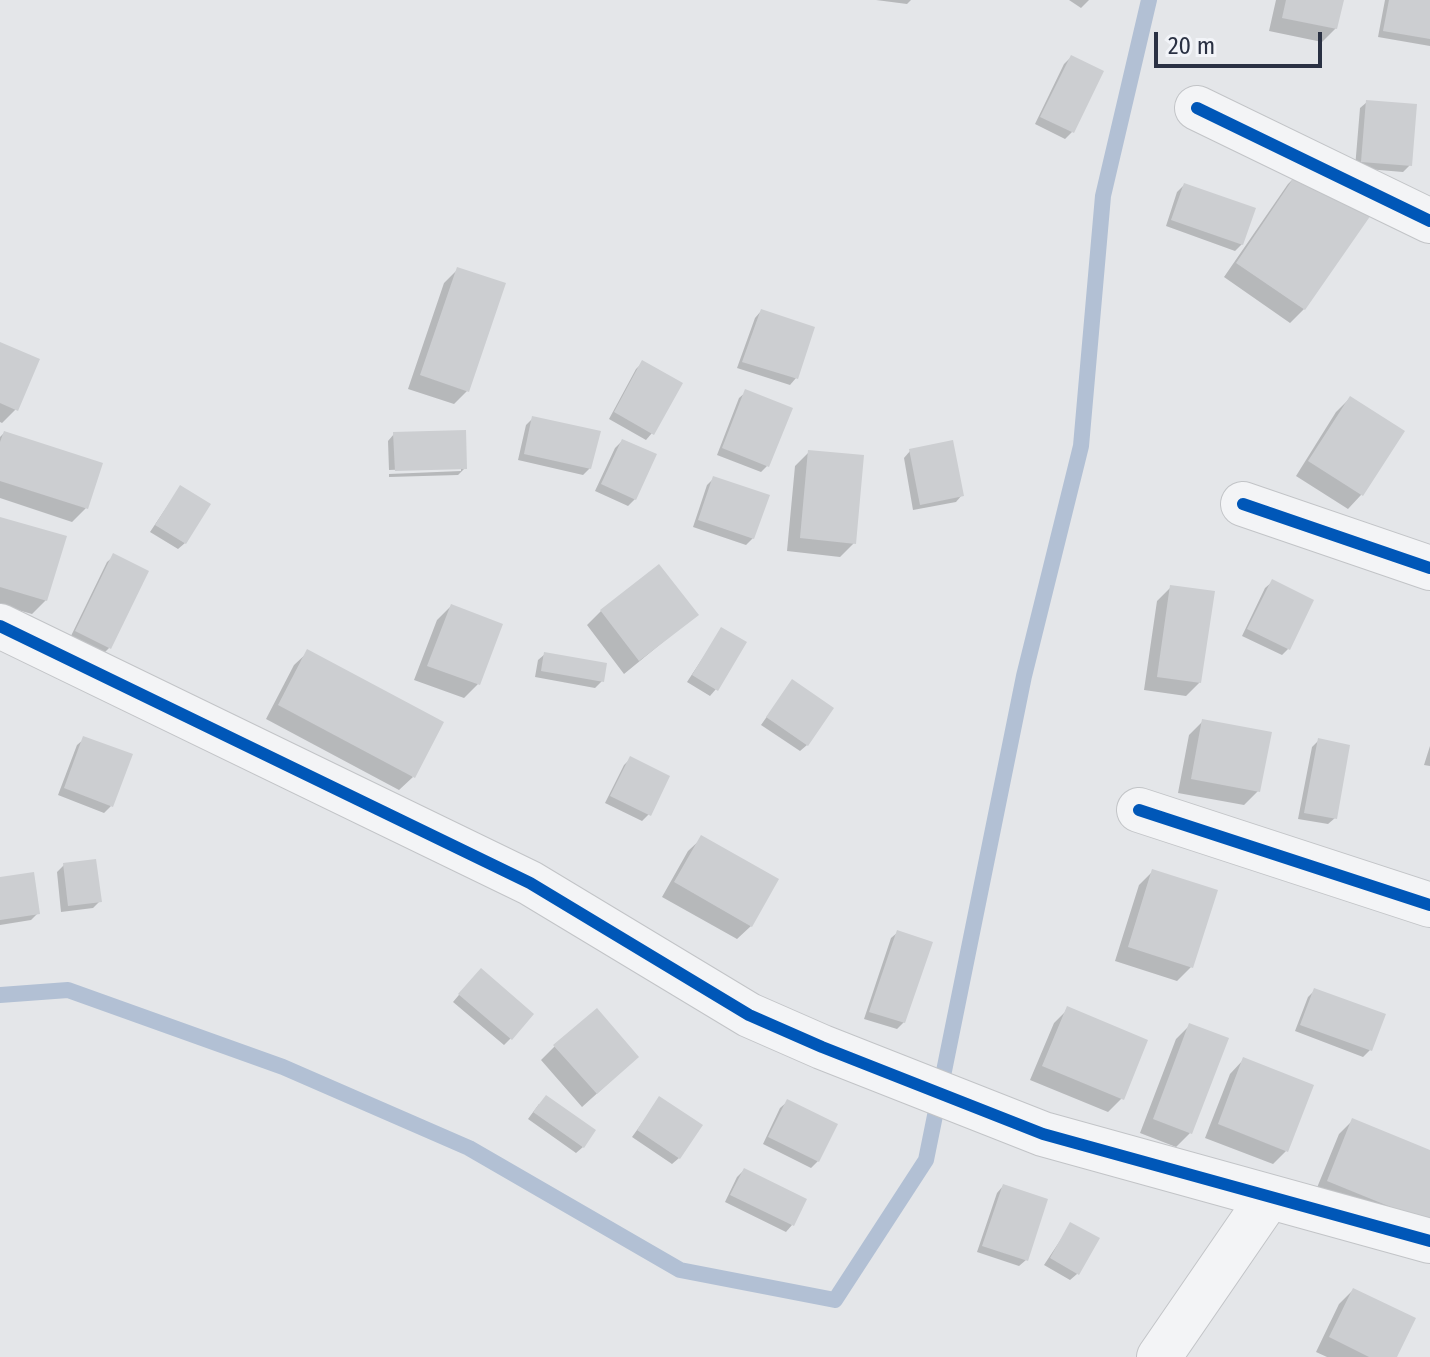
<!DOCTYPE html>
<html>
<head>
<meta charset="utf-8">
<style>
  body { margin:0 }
  #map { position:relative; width:1430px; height:1357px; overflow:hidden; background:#e4e6e9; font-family:"Fira Sans Condensed",sans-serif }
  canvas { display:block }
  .scale { position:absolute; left:1154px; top:32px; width:168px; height:36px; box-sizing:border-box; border:4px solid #2a3143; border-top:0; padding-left:10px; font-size:24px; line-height:28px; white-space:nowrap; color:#2a3143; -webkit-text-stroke:6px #f2f4f8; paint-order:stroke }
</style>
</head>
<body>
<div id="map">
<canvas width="1430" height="1357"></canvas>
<div class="scale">20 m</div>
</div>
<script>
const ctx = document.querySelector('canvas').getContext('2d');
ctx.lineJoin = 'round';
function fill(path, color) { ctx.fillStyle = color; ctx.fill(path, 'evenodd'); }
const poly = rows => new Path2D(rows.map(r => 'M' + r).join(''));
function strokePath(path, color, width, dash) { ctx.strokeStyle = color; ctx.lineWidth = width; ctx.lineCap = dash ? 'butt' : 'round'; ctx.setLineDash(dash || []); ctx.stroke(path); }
fill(poly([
  [876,0,911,0,907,4],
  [1069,0,1089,0,1081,8],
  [1276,0,1342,0,1336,28,1322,42,1269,31],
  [1385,0,1430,0,1430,46,1378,37],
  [1071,57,1102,72,1072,132,1065,139,1035,124,1064,64],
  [1367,102,1410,165,1403,172,1355,168,1360,108],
  [1302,170,1304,309,1290,323,1224,277,1288,184],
  [1184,185,1242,244,1235,251,1166,226,1177,192],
  [458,269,468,390,454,404,408,389,444,283],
  [761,311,796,378,790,385,737,368,755,318],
  [0,344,16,409,2,423,0,422],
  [643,362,652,433,646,440,609,419,636,369],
  [746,392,767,466,761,472,717,455,739,398],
  [1350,398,1361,495,1348,509,1296,476,1336,412],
  [533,418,590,468,583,475,518,460,526,425],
  [4,433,86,508,72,522,0,498,0,437],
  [394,434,465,468,458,475,389,477,389,474,461,471,461,467,389,470,388,441],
  [622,441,635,499,628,506,595,491,615,448],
  [910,451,962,495,956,502,913,510,904,458],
  [809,452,854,543,840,557,787,551,795,466],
  [714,478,753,538,746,545,693,527,707,485],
  [180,487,185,543,178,549,150,532],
  [0,519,46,600,32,614,0,605],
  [114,556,110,647,103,654,70,638,107,562],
  [659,566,696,615,624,674,587,625,601,611],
  [1272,582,1288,649,1282,655,1242,636,1265,588],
  [1171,587,1200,682,1186,696,1144,690,1157,601],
  [451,606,478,684,464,698,414,680,437,620],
  [721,630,716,689,710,696,687,682],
  [308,652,413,777,399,790,266,719,294,665],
  [545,654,602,681,595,688,535,677,538,660],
  [792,681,807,745,800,751,761,725],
  [1203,721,1258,791,1244,805,1178,793,1189,735],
  [84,739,111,806,104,813,58,795,77,745],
  [1318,741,1335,818,1328,824,1298,819,1312,747],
  [1430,746,1430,766,1424,765],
  [630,759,649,814,642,821,605,803,624,765],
  [702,838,751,926,737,939,662,897,688,851],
  [64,865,100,901,93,908,61,912,57,872],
  [1153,871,1191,967,1177,981,1115,961,1139,885],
  [0,879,38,913,31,920,0,925],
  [898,932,904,1022,897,1029,864,1019,891,938],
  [474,977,511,1038,504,1045,453,1002],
  [1315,990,1370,1050,1363,1057,1295,1031,1308,997],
  [1068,1009,1122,1098,1108,1112,1030,1080,1054,1023],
  [1190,1025,1190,1133,1176,1147,1140,1133,1176,1039],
  [555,1046,623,1070,582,1107,541,1060],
  [1243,1060,1287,1150,1273,1164,1205,1138,1230,1074],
  [660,1098,679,1158,672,1164,632,1137],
  [787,1102,818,1161,811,1168,763,1144,780,1108],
  [539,1104,583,1147,576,1153,528,1119],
  [1353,1120,1430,1152,1430,1231,1314,1195,1339,1134],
  [744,1170,792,1225,786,1232,725,1202,737,1177],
  [1003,1186,1026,1260,1019,1266,977,1252,997,1193],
  [1071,1224,1077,1274,1070,1280,1044,1265],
  [1353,1290,1395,1357,1327,1357,1316,1352,1339,1304]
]), '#0003');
strokePath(poly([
  [0,995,68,990,283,1067,469,1148,680,1270,835,1300,926,1160,1024,676,1081,446,1103,196,1149,0]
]), '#b2c0d4', 16);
fill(poly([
  [1286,0,1344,0,1337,29,1282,18],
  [1389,0,1430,0,1430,39,1383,31],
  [1071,55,1104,71,1074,133,1040,117],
  [1366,100,1417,104,1412,166,1361,162],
  [1301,167,1371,215,1305,310,1236,263],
  [1184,183,1256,208,1243,245,1171,220],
  [457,267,506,283,469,392,420,375],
  [761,309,815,327,798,379,742,362],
  [0,342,40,359,18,411,0,403],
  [642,360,683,383,654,435,614,412],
  [745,389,793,408,769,467,722,448],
  [1350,396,1405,431,1363,496,1308,461],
  [532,416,601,431,591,469,524,454],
  [466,430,467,469,395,471,393,432],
  [4,431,103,463,88,509,0,481,0,442],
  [622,439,657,454,636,500,601,484],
  [953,440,964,496,920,505,909,449],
  [808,450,864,455,856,544,800,538],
  [713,476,770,495,754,539,698,520],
  [180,485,211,504,186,544,155,525],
  [0,517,67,536,47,601,0,587],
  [113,553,149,571,111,649,75,631],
  [659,564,699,615,639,661,600,610],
  [1272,579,1314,600,1290,650,1247,629],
  [1170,585,1215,591,1201,683,1157,677],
  [451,604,503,624,480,685,427,666],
  [721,627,747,642,718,691,692,675],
  [307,649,444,722,415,778,278,705],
  [544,652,607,663,604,682,541,671],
  [792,679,834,708,808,746,766,717],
  [1202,719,1272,732,1260,792,1191,779],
  [83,736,133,754,113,807,64,788],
  [1318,738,1350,745,1337,819,1304,813],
  [630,756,670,776,651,816,610,796],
  [701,835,779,879,752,927,674,882],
  [96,859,102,902,68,906,63,863],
  [1152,869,1218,890,1193,968,1128,947],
  [34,872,40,914,0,920,0,877],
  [897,930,933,942,905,1023,869,1012],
  [481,968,534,1014,512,1040,458,994],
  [1314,988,1386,1014,1372,1051,1300,1025],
  [1067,1006,1148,1040,1124,1100,1042,1066],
  [597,1008,639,1057,597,1094,553,1045],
  [1189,1023,1229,1038,1192,1134,1153,1119],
  [1243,1057,1314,1085,1288,1152,1218,1124],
  [546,1095,596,1130,584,1148,533,1112],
  [659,1096,703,1125,680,1159,637,1130],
  [787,1099,838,1124,819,1162,768,1137],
  [1352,1118,1430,1150,1430,1223,1327,1181],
  [744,1168,807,1199,794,1226,730,1195],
  [1003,1184,1048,1199,1028,1261,982,1246],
  [1070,1222,1100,1238,1079,1275,1050,1258],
  [1353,1288,1416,1318,1397,1357,1369,1357,1329,1337]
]), '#ccced1');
const street = poly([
  [1197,108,1430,221],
  [1243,504,1430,568],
  [0,626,530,883,749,1015,822,1047,1043,1134,1430,1241],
  [1139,810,1430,905],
  [1159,1357,1269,1197]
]);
strokePath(street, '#c2c4c7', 46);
strokePath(street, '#f3f4f6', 44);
strokePath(poly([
  [1197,108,1430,221],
  [1243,504,1430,568],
  [0,626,530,883,749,1015,822,1047,1043,1134,1430,1241],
  [1139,810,1430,905]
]), '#0057b8', 12);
</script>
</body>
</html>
